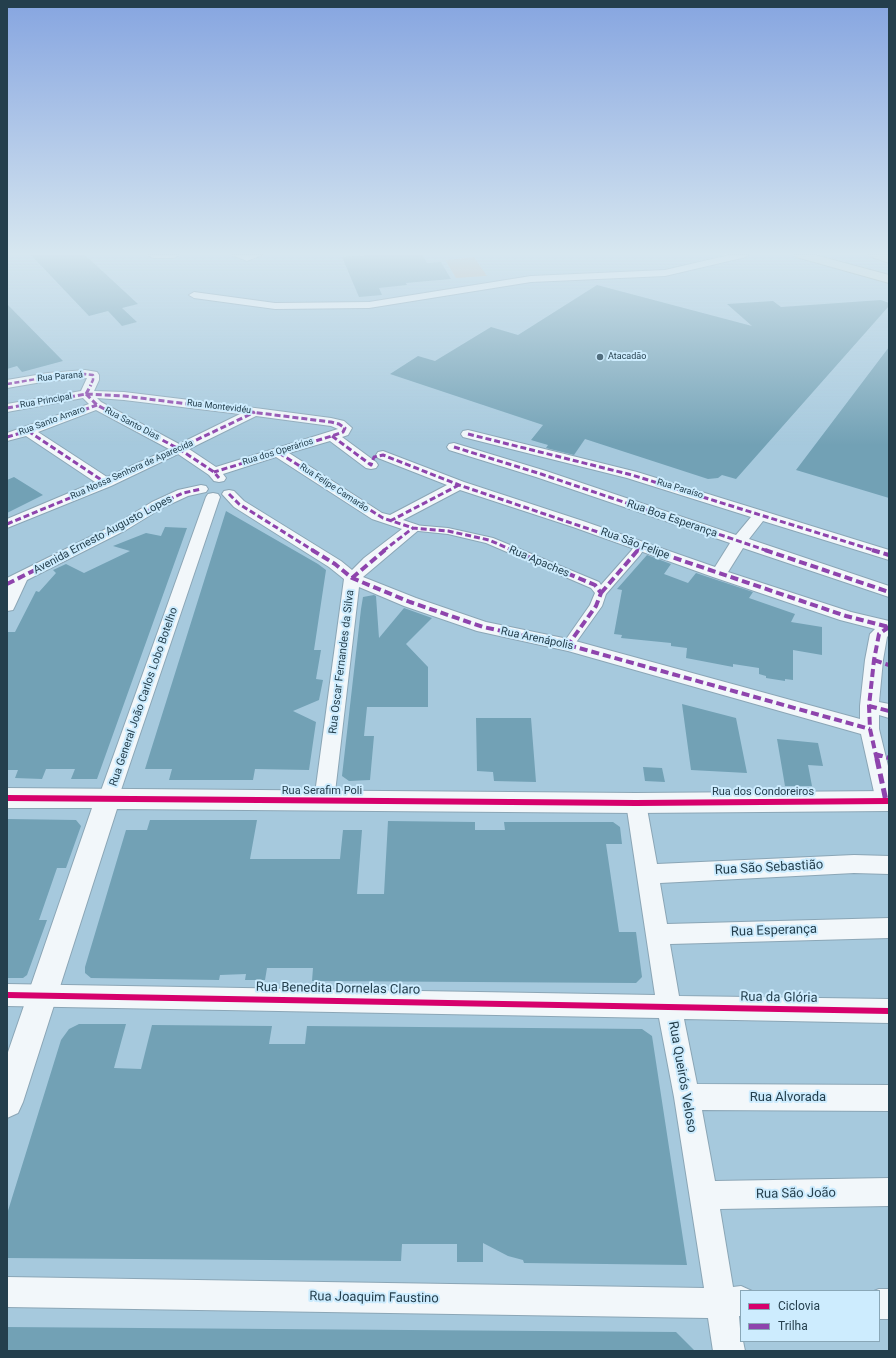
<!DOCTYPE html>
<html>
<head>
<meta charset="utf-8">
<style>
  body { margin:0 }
  #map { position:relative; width:896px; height:1358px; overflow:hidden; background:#a6c9dd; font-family:Roboto,sans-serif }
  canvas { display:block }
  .frame { position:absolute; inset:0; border:8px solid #243f4d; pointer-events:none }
  .legend { position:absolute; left:740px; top:1290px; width:140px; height:52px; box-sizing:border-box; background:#cdecfe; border:1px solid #89a7b7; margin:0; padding:5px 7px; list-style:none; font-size:12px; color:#243f4d }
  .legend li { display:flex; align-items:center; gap:8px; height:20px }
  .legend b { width:20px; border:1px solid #89a7b7 }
</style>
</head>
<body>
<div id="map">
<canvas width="896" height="1358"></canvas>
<div class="frame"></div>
<ul class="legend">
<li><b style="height:5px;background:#d6006c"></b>Ciclovia</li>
<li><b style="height:5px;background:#8e44ad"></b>Trilha</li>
</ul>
</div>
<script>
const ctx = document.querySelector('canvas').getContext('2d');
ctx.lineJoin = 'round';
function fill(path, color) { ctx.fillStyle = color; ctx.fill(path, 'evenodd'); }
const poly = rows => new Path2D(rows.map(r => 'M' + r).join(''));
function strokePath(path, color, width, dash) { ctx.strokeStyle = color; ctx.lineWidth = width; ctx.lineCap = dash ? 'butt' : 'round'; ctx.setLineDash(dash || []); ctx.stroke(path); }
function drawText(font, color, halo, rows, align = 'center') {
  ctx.font = font + ' Roboto,sans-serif'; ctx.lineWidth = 4; ctx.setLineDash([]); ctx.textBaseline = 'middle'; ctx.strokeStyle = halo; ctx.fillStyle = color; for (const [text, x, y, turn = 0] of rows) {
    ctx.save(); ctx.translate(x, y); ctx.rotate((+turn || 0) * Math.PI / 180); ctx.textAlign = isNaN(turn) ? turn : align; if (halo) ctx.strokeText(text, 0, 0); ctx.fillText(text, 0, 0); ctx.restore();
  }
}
fill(poly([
  [474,257,487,276,456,278,445,260]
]), '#c6b1a2');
fill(poly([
  [31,255,85,255,138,304,122,308,137,322,122,326,108,311,89,316],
  [366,255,423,255,427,263,441,262,451,279,406,283,407,285,379,288,382,295,359,297,342,257],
  [597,285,752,326,727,304,773,301,781,307,881,300,889,303,889,306,736,479,722,475,718,478,708,479,585,439,574,455,546,448,548,445,531,440,543,425,390,374,418,356,435,361,491,327,518,335],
  [7,304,63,361,22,372,17,366,7,369],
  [889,347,889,498,796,470],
  [14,477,43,495,7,513,7,480],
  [226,511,318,564,326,570,314,650,321,650,316,679,323,680,319,700,293,711,316,722,309,770,255,769,253,780,169,780,172,769,145,769],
  [165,527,187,528,97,779,71,779,75,769,46,769,42,779,15,778,18,770,7,770,7,632,15,632,36,591,39,592,56,573,53,570,66,564,84,573,130,551,113,546,146,533,161,536],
  [647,555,671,564,664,574,688,583,696,573,753,592,749,598,795,614,791,622,822,627,822,655,793,650,793,680,785,679,785,681,766,678,766,676,759,674,759,668,733,664,733,667,686,658,687,648,671,646,671,643,621,638,622,635,614,634,622,590,617,589],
  [374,595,376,596,379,638,404,608,432,618,406,644,428,667,428,707,367,707,364,736,374,736,370,780,349,781,342,776,361,609,363,597],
  [682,704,736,718,747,773,691,770],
  [476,718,531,718,536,782,494,781,493,772,477,771],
  [777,739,818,743,823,766,808,765,812,786,785,786],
  [643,767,662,768,665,782,645,781],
  [7,819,76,820,81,826,66,868,57,868,39,920,47,920,27,975,23,978,7,978],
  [150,820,257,820,250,859,340,859,343,830,362,830,357,894,384,894,388,821,475,822,475,830,505,830,504,822,613,822,620,827,622,844,606,844,619,932,636,932,642,977,636,983,312,981,313,968,267,968,265,980,245,980,246,974,220,975,219,980,91,978,85,973,85,967,126,830,147,830],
  [79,1024,126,1024,114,1068,141,1069,152,1025,272,1026,269,1044,305,1044,307,1026,642,1029,652,1036,687,1265,524,1263,523,1260,508,1256,483,1243,483,1262,457,1262,457,1244,402,1244,401,1261,7,1258,7,1214,61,1040,69,1029],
  [7,1327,676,1332,695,1351,7,1351]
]), '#72a1b5');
const pedestrian = poly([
  [413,525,448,528,493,538,599,582,601,585,631,551,636,544,644,544,646,546,640,555,606,594,602,606,572,648,568,649,564,648,562,645,590,605,595,593,591,588,486,543,448,534,409,530,408,528,413,525]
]);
const minor = poly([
  [148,255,179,255,174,258,153,258,148,255],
  [232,255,262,255,247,261,232,255],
  [729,255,748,255,746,257,665,276,531,282,369,308,275,309,194,298,189,295,194,292,275,303,369,302,531,276,665,270,729,255],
  [85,370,97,372,99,375,99,380,94,391,124,392,255,408,331,418,344,421,352,428,348,435,342,437,376,462,378,465,376,468,371,469,366,468,330,441,289,453,382,513,390,515,447,485,378,458,376,455,378,452,383,451,464,482,583,521,715,567,730,543,536,477,449,450,447,447,449,444,454,443,546,471,736,535,751,517,627,478,463,437,461,434,463,431,468,430,637,472,889,550,889,560,763,521,749,539,889,586,889,597,743,548,728,572,851,612,889,621,889,635,887,637,883,660,879,702,889,704,889,718,879,715,879,729,889,770,889,808,886,809,879,807,876,801,861,734,568,651,477,631,404,606,359,587,334,801,331,807,324,809,317,807,314,801,344,579,329,567,234,507,222,494,224,491,229,490,234,491,244,501,341,561,352,570,364,558,402,529,372,519,276,457,223,474,226,478,224,481,219,482,214,481,209,475,178,454,111,486,7,528,7,519,95,482,26,436,7,441,7,433,89,404,83,398,7,412,7,404,81,391,87,378,48,381,7,388,7,380,48,373,85,370],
  [97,398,124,400,240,414,179,444,101,402,97,398],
  [96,410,169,449,107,477,38,432,96,410],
  [256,416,331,426,338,429,216,467,189,449,256,416],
  [460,490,573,527,713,577,840,620,875,629,870,634,865,660,860,706,860,719,568,639,486,622,416,598,363,577,421,528,418,525,403,520,460,490],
  [201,485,206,486,208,489,206,492,188,496,162,508,126,530,27,580,15,606,13,610,7,611,7,578,116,524,152,502,178,490,201,485],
  [213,493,218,494,220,497,118,799,115,805,108,807,101,805,98,799,206,497,208,494,213,493],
  [636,795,643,797,646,803,657,864,854,855,889,856,889,874,854,873,660,883,667,924,889,918,889,938,670,944,679,996,889,999,889,1023,684,1019,697,1084,889,1085,889,1111,702,1110,715,1181,889,1178,889,1206,720,1209,733,1287,741,1286,752,1291,741,1291,741,1316,739,1316,741,1341,743,1341,745,1351,713,1351,708,1318,7,1307,7,1277,704,1288,674,1097,659,1018,7,1006,7,984,655,995,626,803,629,797,636,795],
  [879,1289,889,1289,889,1319,879,1319,879,1291,874,1291,879,1289]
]);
const tertiary = poly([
  [7,788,636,793,889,791,889,811,636,813,117,809,23,1102,18,1113,7,1118,7,1055,92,808,7,808,7,788]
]);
const trunk = poly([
  [794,255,815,255,889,275,889,283,796,257,794,255]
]);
const motorway = poly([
  [869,255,889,255,889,263,871,257,869,255]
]);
strokePath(pedestrian, '#8ba6b6', 2);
strokePath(minor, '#8ba6b6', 2);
strokePath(tertiary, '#8ba6b6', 2);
strokePath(trunk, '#90a3a1', 2);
strokePath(motorway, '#90a3a1', 2);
fill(pedestrian, '#f2f7fa');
fill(minor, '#f2f7fa');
fill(tertiary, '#f2f7fa');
fill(trunk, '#d8dfd8');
fill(motorway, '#d2d9d0');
strokePath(poly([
  [7,384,48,377,85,374,93,375,93,380,90,386]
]), '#8e44ad', 2.5, [5, 2.5]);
strokePath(poly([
  [86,394,91,385],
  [86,394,97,405,179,449,214,472,219,478],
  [7,408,86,394,124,396,331,422,339,424,345,428,343,432,332,436,214,472],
  [28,431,106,483],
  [468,434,632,475,876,551],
  [332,436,371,465,374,457,383,455,459,485,654,551],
  [7,437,28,431,97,405],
  [454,447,541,474,768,551],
  [279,453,383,518,413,528,448,531,489,540,514,551],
  [229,494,239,504,314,551],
  [390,521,459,485],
  [7,524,106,483,255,412],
  [73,551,121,527,157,505,183,493,201,489],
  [383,551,413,528],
  [637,551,640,546]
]), '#8e44ad', 3, [6, 3]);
strokePath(poly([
  [312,550,335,564,352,578,410,602,483,627,568,645,870,729],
  [512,550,595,585,601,593,596,606,568,645],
  [651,550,846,616,889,627],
  [765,550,889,592],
  [872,550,889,555],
  [352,578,385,550],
  [7,584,75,550],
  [601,593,638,550],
  [874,660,889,665],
  [869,706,889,711],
  [875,754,889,758],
  [877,760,870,729,869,706,874,660,879,634,889,627]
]), '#8e44ad', 4, [8, 4]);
strokePath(poly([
  [877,759,886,801]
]), '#8e44ad', 5, [10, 5]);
strokePath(poly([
  [7,798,636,803,889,801],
  [7,995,889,1011]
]), '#d6006c', 6);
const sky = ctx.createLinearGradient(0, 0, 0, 445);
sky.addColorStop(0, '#86a5e0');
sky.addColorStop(0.57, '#d7e7f0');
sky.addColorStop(1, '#d7e7f000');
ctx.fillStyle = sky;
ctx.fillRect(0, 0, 896, 445);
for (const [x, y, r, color] of [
  [600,357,4,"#526f7f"]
]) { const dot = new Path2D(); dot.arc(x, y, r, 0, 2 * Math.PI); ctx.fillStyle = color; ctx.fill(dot); strokePath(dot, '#cdecfe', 1.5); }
drawText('9px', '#243f4d', '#cdecfe', [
  ["Atacadão",608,357]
], 'left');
drawText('9px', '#243f4d', '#cdecfe', [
  ["Rua Paraná",60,377,-5],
  ["Rua Principal",46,401,-10],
  ["Rua Montevidéu",219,407,7],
  ["Rua Santo Amaro",52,421,-20],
  ["Rua Santo Dias",132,424,28],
  ["Rua dos Operários",278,452,-17],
  ["Rua Nossa Senhora de Aparecida",132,470,-24],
  ["Rua Felipe Camarão",334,488,33],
  ["Rua Paraíso",680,489,17]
]);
drawText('11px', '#243f4d', '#cdecfe', [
  ["Rua Boa Esperança",672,519,19],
  ["Avenida Ernesto Augusto Lopes",103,535,-28],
  ["Rua São Felipe",635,544,20],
  ["Rua Apaches",539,562,23],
  ["Rua Arenápolis",537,639,12],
  ["Rua Oscar Fernandes da Silva",342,662,-83],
  ["Rua General João Carlos Lobo Botelho",144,697,-71],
  ["Rua Serafim Poli",322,791],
  ["Rua dos Condoreiros",763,792]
]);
drawText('13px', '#243f4d', '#cdecfe', [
  ["Rua São Sebastião",769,868,-3],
  ["Rua Esperança",774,931,-2],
  ["Rua Benedita Dornelas Claro",338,989,1],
  ["Rua da Glória",779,998,1],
  ["Rua Queirós Veloso",682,1077,80],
  ["Rua Alvorada",788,1098],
  ["Rua São João",796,1194,-1],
  ["Rua Joaquim Faustino",374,1298,1]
]);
</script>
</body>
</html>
